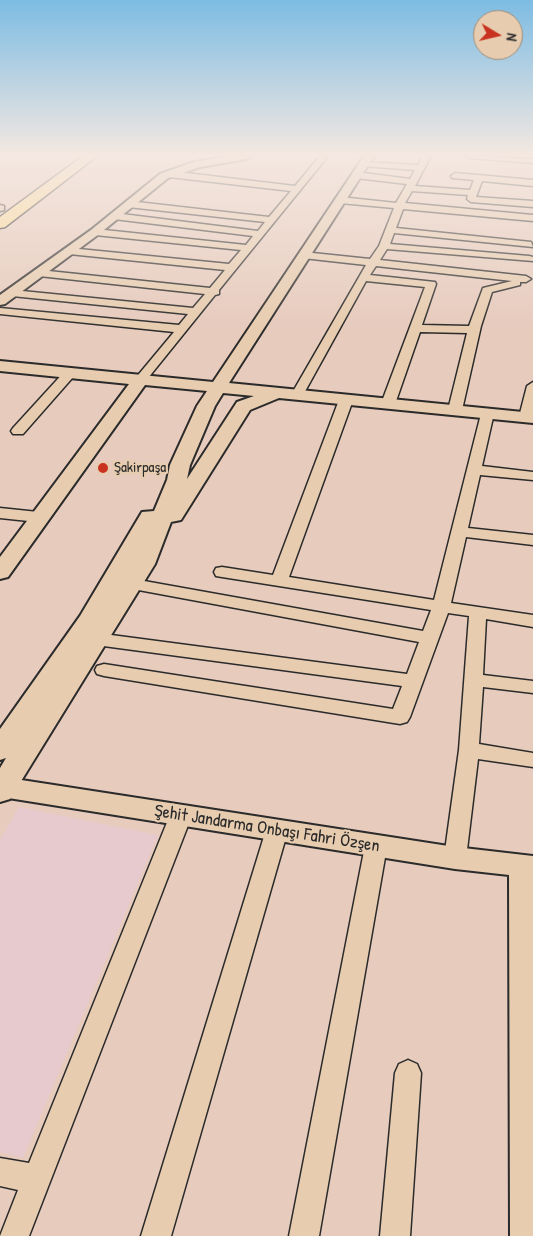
<!DOCTYPE html>
<html>
<head>
<meta charset="utf-8">
<style>
  body { margin:0 }
  #map { position:relative; width:533px; height:1236px; overflow:hidden; background:#e7cbbd; font-family:"Patrick Hand",sans-serif }
  canvas { display:block }
  .north { position:absolute; left:473px; top:10px; width:50px; height:50px; box-sizing:border-box; background:#e7ccaf; border:1px solid #9c8c7a; border-radius:50%; rotate:99deg; font-size:14px; font-weight:700; line-height:20px; text-align:center; color:#2b2b2b }
  .north::after { content:''; display:block; margin:auto; width:18px; height:22px; background:#c8321e; clip-path:polygon(50% 0,100% 100%,50% 72%,0 100%) }
</style>
</head>
<body>
<div id="map">
<canvas width="533" height="1236"></canvas>
<div class="north">N</div>
</div>
<script>
const ctx = document.querySelector('canvas').getContext('2d');
ctx.lineJoin = 'round';
function fill(path, color) { ctx.fillStyle = color; ctx.fill(path, 'evenodd'); }
const poly = rows => new Path2D(rows.map(r => 'M' + r).join(''));
function strokePath(path, color, width, dash) { ctx.strokeStyle = color; ctx.lineWidth = width; ctx.lineCap = dash ? 'butt' : 'round'; ctx.setLineDash(dash || []); ctx.stroke(path); }
function drawText(font, color, halo, rows, align = 'center') {
  ctx.font = font + ' "Patrick Hand",sans-serif'; ctx.lineWidth = 4.5; ctx.setLineDash([]); ctx.textBaseline = 'middle'; ctx.strokeStyle = halo; ctx.fillStyle = color; for (const [text, x, y, turn = 0] of rows) {
    ctx.save(); ctx.translate(x, y); ctx.rotate((+turn || 0) * Math.PI / 180); ctx.textAlign = isNaN(turn) ? turn : align; if (halo) ctx.strokeText(text, 0, 0); ctx.fillText(text, 0, 0); ctx.restore();
  }
}
fill(poly([
  [19,807,158,835,23,1158,0,1152,0,840]
]), '#e6cace');
const minor = poly([
  [320,156,328,156,219,290,219,294,215,295,144,383,136,383,134,380,174,332,0,314,0,308,179,325,188,314,12,296,7,293,12,290,193,308,205,294,39,276,34,273,39,270,210,288,225,270,69,254,64,251,69,248,229,264,241,250,95,235,90,232,95,229,246,245,253,236,114,219,109,216,114,213,258,231,265,222,128,207,124,204,128,201,269,217,291,191,169,177,165,174,169,171,295,186,320,156],
  [423,156,431,156,415,186,470,190,474,180,452,178,451,176,455,173,533,180,533,186,482,181,476,197,533,201,533,207,471,202,467,199,468,195,412,191,405,203,533,215,533,221,403,209,396,228,531,242,533,247,394,233,390,244,529,256,533,257,533,261,387,249,380,260,526,276,531,279,526,282,520,282,520,285,492,292,481,326,462,410,455,414,448,410,467,333,420,332,395,404,393,407,383,407,381,404,425,287,366,281,303,395,302,398,292,398,291,395,366,265,303,258,298,255,303,252,370,259,379,246,394,208,340,203,336,200,340,197,396,203,407,184,356,178,352,175,356,172,410,179,415,170,363,166,359,164,363,162,418,165,423,156],
  [376,266,512,281,483,288,469,326,422,325,436,284,435,282,370,275,376,266],
  [466,156,533,159,533,163,470,158,466,156],
  [0,205,4,206,4,210,0,211,0,205],
  [70,369,74,370,76,373,74,376,23,434,13,434,11,431,13,428,66,370,70,369],
  [533,382,533,416,531,420,526,421,519,417,527,386,533,382],
  [346,396,353,400,289,577,434,600,482,410,487,409,494,413,482,466,533,472,533,480,480,475,468,528,533,535,533,545,466,537,451,603,533,615,533,627,486,619,483,675,533,681,533,693,483,687,479,744,533,753,533,767,478,759,466,858,463,864,455,867,447,864,444,858,459,750,469,616,448,613,410,717,407,722,400,724,104,676,97,674,95,670,97,666,104,664,393,709,402,686,96,645,90,643,87,639,90,635,96,633,407,674,419,642,133,589,127,588,125,584,127,580,133,579,423,631,431,610,222,577,216,576,214,572,216,568,222,567,273,575,339,400,346,396],
  [0,508,38,512,46,517,38,522,0,518,0,508],
  [181,807,189,809,192,815,29,1236,0,1236,18,1190,0,1186,0,1158,29,1163,170,815,173,809,181,807],
  [277,821,285,824,288,830,171,1236,141,1236,266,830,269,824,277,821],
  [376,837,384,840,387,846,319,1236,289,1236,365,846,368,840,376,837],
  [408,1060,417,1064,421,1073,410,1236,380,1236,395,1073,399,1064,408,1060]
]);
const tertiary = poly([
  [231,156,252,156,247,159,200,167,168,178,99,234,5,304,0,305,0,295,91,230,160,174,194,162,231,156],
  [2,777,455,847,533,856,533,1236,510,1236,509,875,455,869,2,797,0,796,0,778,2,777]
]);
const secondary = poly([
  [364,156,374,156,229,383,533,413,533,423,279,398,250,410,181,520,171,522,155,564,10,799,0,802,0,768,6,758,0,760,0,729,80,616,142,512,154,511,167,480,170,465,197,406,207,391,145,385,8,577,0,579,0,557,129,384,0,371,0,361,213,382,364,156],
  [223,393,254,396,237,402,187,479,190,465,215,406,223,393]
]);
const trunk = poly([
  [83,156,97,156,5,227,0,228,0,217,83,156]
]);
strokePath(minor, '#2b2b2b', 3);
strokePath(tertiary, '#2b2b2b', 4);
strokePath(secondary, '#2b2b2b', 4);
strokePath(trunk, '#2b2b2b', 3);
fill(minor, '#e7ccaf');
fill(tertiary, '#e7ccaf');
fill(secondary, '#e7ccaf');
fill(trunk, '#fedd96');
const sky = ctx.createLinearGradient(0, 0, 0, 329);
sky.addColorStop(0, '#7dbce3');
sky.addColorStop(0.47, '#f4e8e1');
sky.addColorStop(1, '#f4e8e100');
ctx.fillStyle = sky;
ctx.fillRect(0, 0, 533, 329);
for (const [x, y, r, color] of [
  [103,468,6,"#c8321e"]
]) { const dot = new Path2D(); dot.arc(x, y, r, 0, 2 * Math.PI); ctx.fillStyle = color; ctx.fill(dot); strokePath(dot, '#e7ccaf', 2); }
drawText('15px', '#2b2b2b', '#e7ccaf', [
  ["Şakirpaşa",114,468]
], 'left');
drawText('18px', '#2b2b2b', '#e7ccaf', [
  ["Şehit Jandarma Onbaşı Fahri Özşen",267,829,9]
]);
</script>
</body>
</html>
